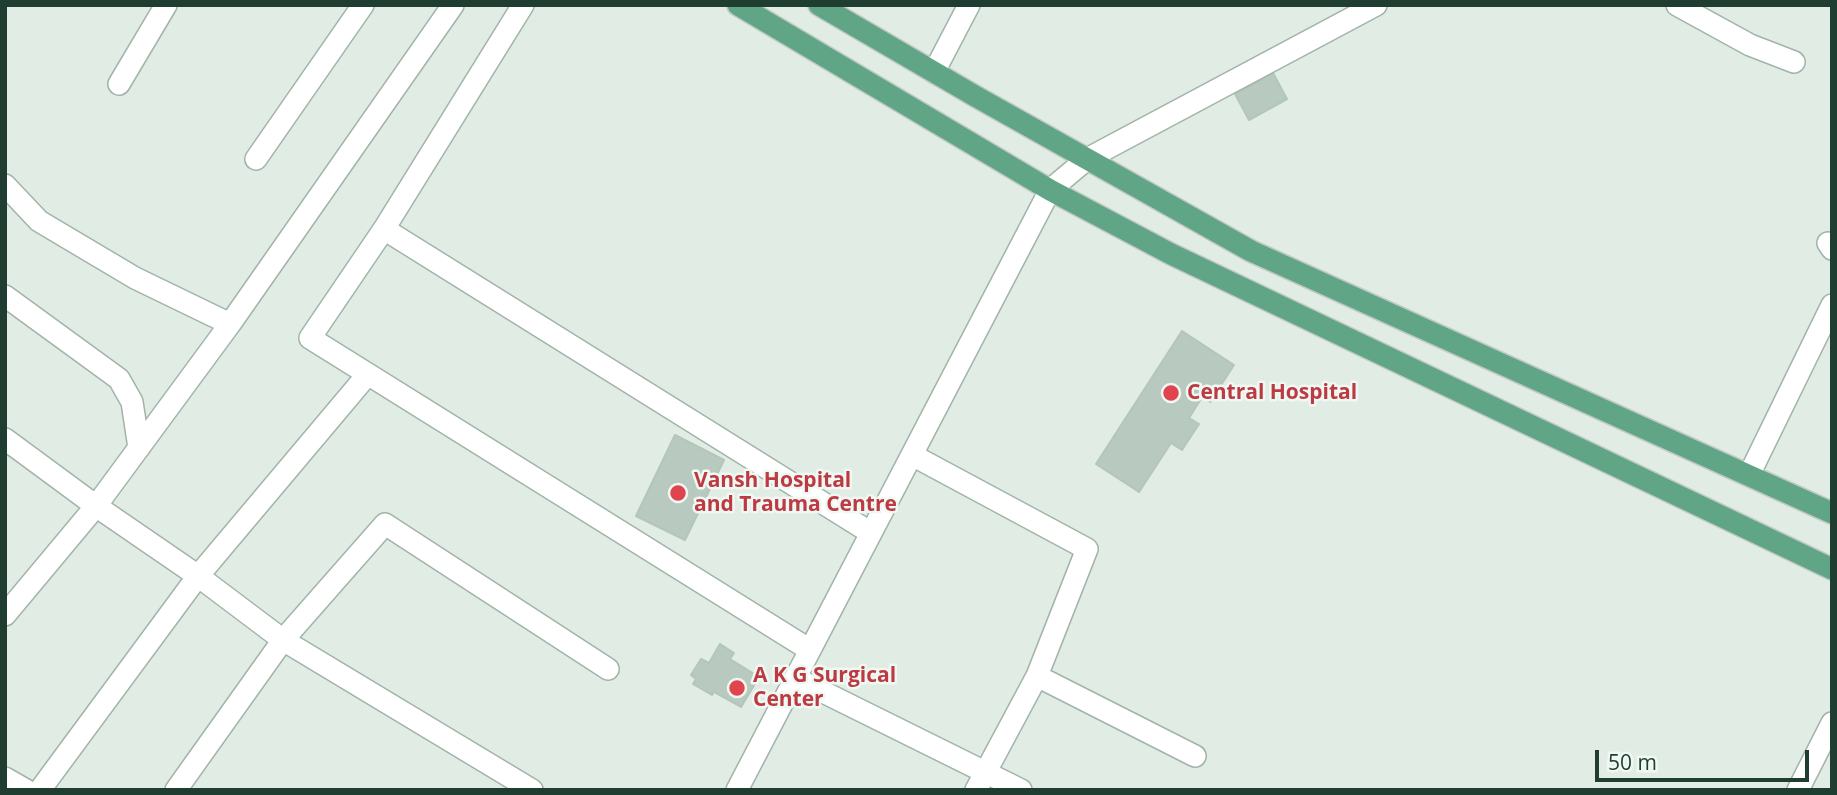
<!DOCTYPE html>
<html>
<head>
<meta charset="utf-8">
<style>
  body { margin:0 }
  #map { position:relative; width:1837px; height:795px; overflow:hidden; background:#e0ece4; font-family:"Open Sans",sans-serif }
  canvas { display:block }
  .frame { position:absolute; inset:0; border:7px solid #1f3d30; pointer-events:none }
  .scale { position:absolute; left:1595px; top:750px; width:214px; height:32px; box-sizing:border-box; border:4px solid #1f3d30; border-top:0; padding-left:9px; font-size:21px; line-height:24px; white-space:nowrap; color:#1f3d30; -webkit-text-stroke:5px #f0f8f3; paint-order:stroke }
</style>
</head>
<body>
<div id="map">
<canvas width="1837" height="795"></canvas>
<div class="frame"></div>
<div class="scale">50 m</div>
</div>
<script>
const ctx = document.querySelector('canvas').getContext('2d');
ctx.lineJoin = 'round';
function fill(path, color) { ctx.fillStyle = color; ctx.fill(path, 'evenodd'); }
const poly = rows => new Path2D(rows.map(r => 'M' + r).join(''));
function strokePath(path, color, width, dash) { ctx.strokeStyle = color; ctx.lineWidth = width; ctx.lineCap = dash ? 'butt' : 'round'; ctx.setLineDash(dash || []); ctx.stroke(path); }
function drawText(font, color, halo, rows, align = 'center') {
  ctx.font = font + ' "Open Sans",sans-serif'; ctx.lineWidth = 5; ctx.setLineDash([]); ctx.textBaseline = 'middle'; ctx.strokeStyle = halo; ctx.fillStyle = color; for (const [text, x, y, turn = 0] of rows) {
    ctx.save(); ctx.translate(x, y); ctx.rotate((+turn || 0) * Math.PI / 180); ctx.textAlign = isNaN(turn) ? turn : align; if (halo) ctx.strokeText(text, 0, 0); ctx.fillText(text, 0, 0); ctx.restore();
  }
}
const building = poly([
  [1273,73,1287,99,1249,120,1235,94,1273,73],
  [1182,331,1234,365,1210,402,1202,397,1189,418,1199,424,1182,450,1171,443,1139,492,1096,464,1182,331],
  [675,435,724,460,685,540,636,516,675,435],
  [720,644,734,653,730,659,759,677,741,707,714,692,712,695,693,684,696,679,691,675,701,659,709,663,720,644]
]);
fill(building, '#b8cabf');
strokePath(building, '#b2c6ba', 2);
const minor = poly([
  [453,5,230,324,96,506,198,576,283,640,532,790],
  [523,5,384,229,310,338,810,650],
  [1677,5,1750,45,1794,62],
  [934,72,969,5],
  [119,84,166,5],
  [256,159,363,5],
  [5,185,39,221,135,278,230,324],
  [384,229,871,533],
  [1828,243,1832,249],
  [5,296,119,379,132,402,139,448],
  [5,439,96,506,5,615],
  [912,455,1087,549,1037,676,1195,756],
  [1749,475,1832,305],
  [795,678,1021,790],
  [5,778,26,790],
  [40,790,198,576,368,374],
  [176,790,283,640,385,524,608,669],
  [737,790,1050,190,1087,159,1376,5],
  [976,790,1037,676],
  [1798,790,1832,723]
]);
const major = poly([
  [738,5,1050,190,1171,254,1832,569],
  [819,5,975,96,1251,251,1832,513]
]);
strokePath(minor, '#a2b4aa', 24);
strokePath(major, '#c0c9c5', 24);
strokePath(minor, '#fff', 21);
strokePath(major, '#61a587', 21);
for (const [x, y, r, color] of [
  [1171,393,9,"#e0444e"],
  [678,493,9,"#e0444e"],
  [737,688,9,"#e0444e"]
]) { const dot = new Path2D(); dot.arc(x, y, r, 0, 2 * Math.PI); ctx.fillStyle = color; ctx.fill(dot); strokePath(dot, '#f0f8f3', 2.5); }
drawText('bold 21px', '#be3a42', '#f0f8f3', [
  ["Central Hospital",1187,393],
  ["Vansh Hospital",694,481],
  ["and Trauma Centre",694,505],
  ["A K G Surgical",753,676],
  ["Center",753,700]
], 'left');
</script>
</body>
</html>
